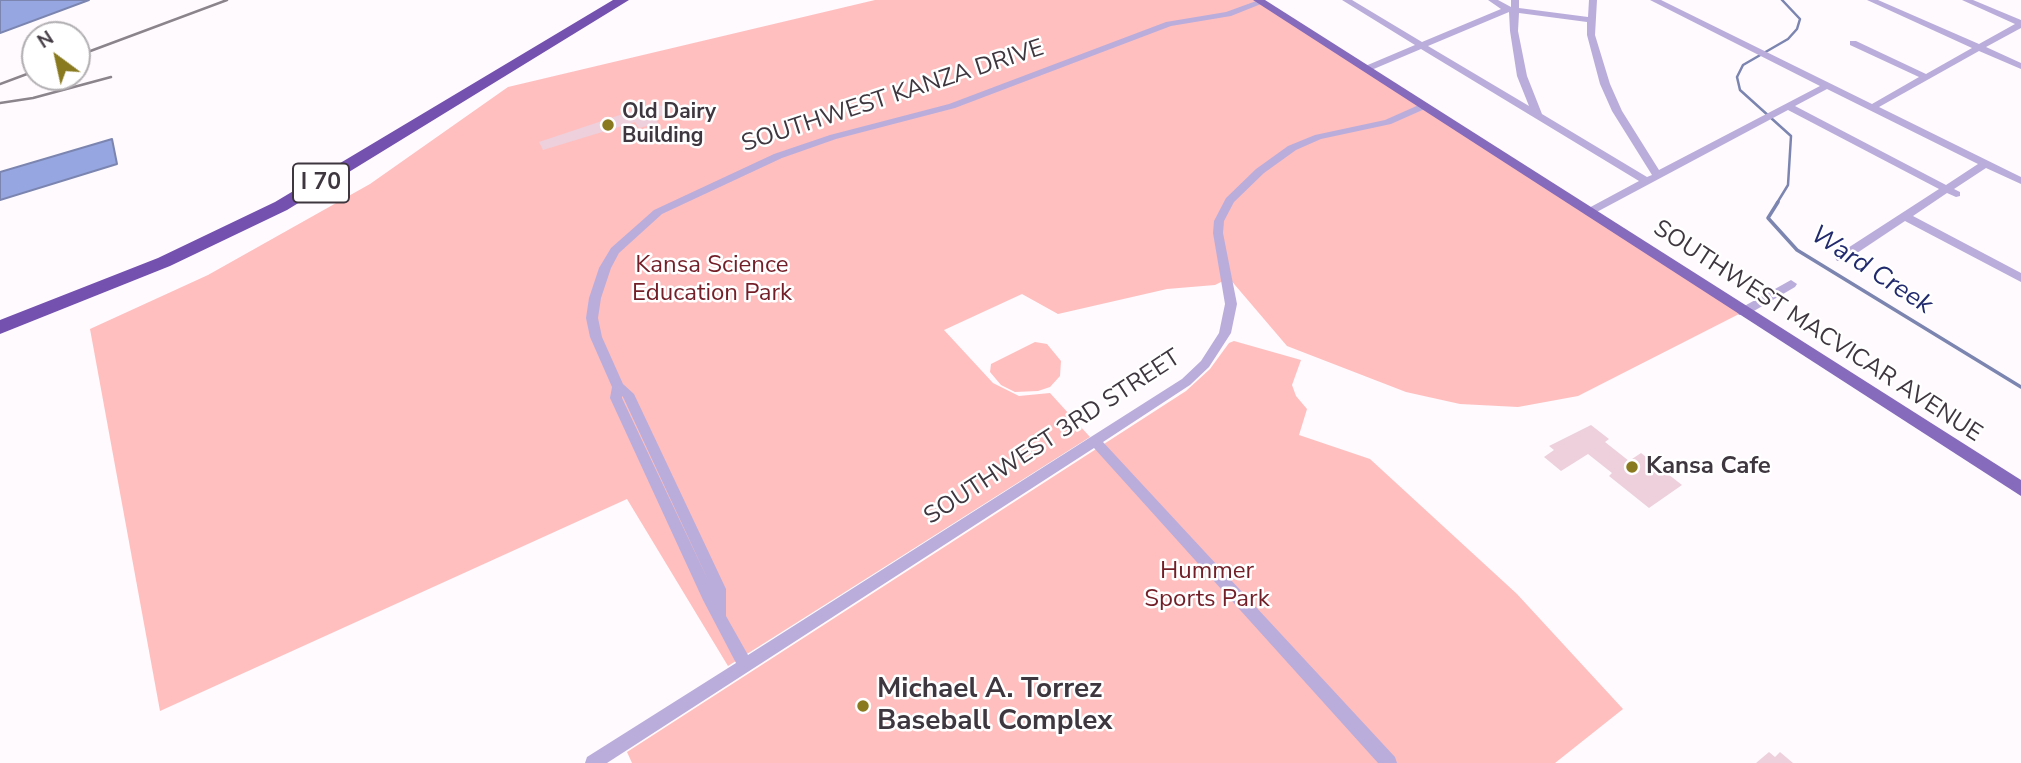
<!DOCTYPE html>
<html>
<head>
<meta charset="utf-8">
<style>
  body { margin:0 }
  #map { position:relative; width:2021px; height:763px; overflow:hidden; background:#fefafe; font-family:"Nunito Sans",sans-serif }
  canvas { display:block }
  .north { position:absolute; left:21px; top:21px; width:70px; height:70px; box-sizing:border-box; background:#fff; border:2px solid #b2afb2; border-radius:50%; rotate:327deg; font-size:19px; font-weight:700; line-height:28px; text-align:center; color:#3f373f }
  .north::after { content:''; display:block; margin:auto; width:24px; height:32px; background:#897a1f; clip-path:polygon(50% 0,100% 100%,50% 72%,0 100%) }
</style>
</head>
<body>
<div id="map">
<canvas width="2021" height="763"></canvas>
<div class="north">N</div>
</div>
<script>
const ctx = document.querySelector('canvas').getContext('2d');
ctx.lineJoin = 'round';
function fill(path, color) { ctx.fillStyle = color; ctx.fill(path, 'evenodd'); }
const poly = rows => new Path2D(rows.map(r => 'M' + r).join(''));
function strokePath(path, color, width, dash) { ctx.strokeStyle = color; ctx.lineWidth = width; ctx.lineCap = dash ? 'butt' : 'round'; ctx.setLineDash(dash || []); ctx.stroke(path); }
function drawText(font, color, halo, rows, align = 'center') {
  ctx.font = font + ' "Nunito Sans",sans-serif'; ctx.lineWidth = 5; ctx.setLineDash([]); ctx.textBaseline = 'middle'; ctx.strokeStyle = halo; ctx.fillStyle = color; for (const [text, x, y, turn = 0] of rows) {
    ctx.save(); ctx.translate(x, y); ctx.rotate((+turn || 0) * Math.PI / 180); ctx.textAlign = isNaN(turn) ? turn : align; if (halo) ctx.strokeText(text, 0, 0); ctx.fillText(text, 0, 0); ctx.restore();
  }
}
fill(poly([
  [875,0,1259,0,1743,312,1578,396,1518,407,1460,404,1406,392,1287,346,1229,278,1215,285,1167,289,1058,314,1022,294,944,330,993,383,1019,396,1050,393,1090,437,728,666,627,499,160,711,90,329,208,275,370,184,508,87],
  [1234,341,1301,360,1292,385,1296,396,1307,409,1299,435,1370,459,1517,594,1623,709,1555,763,632,763,627,752,1186,391,1210,369,1229,343],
  [1035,342,1047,344,1061,361,1060,376,1050,387,1038,391,1015,392,1001,385,990,372,991,364]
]), '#ffbfbf');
const water = poly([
  [0,0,89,0,0,33,0,0],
  [112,139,117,164,0,200,0,172,112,139]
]);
fill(water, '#95a6e0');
strokePath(water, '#7b85b0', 2);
strokePath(poly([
  [1777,203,1788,185,1791,136,1740,90,1737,77,1743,65,1788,39,1797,29,1800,19,1782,0]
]), '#7b85b0', 2.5);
strokePath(poly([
  [1778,202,1768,218,1797,250,2021,387]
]), '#7b85b0', 3.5);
fill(poly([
  [650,105,664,106,668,113,655,118,658,123,639,128,635,122,543,150,539,142],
  [1591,425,1609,439,1605,442,1629,461,1641,453,1682,485,1649,508,1609,476,1612,473,1588,454,1561,471,1544,457,1554,450,1549,446],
  [1769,752,1775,757,1780,752,1793,763,1756,763]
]), '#edd0dc');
fill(poly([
  [1259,0,1266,2,1231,16,1171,26,955,108,836,139,782,158,662,214,619,253,611,268,601,298,598,318,602,337,623,384,634,394,726,589,726,616,748,655,1182,379,1201,361,1219,333,1225,304,1213,233,1214,221,1226,198,1256,169,1288,146,1315,135,1385,120,1421,104,1427,104,1427,108,1391,124,1321,139,1296,150,1264,173,1234,202,1224,221,1223,233,1237,304,1231,333,1209,367,1190,385,1103,442,1395,757,1397,763,1378,763,1094,448,607,763,585,763,587,757,736,663,703,600,610,398,612,387,590,337,586,318,589,298,599,268,611,248,654,210,774,154,830,135,949,104,1166,22,1226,12,1259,0],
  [622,396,623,397,709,582,622,398,622,396],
  [1342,0,1352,0,1422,42,1501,9,1488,0,1498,0,1511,7,1511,0,1519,0,1519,8,1588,17,1589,0,1597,0,1595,35,1610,84,1622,111,1659,170,1820,86,1650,0,1661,0,1872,104,1919,77,1850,45,1850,41,1856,41,1926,74,1972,48,1867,0,1878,0,1979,44,2015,24,1962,0,1973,0,2021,20,2021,28,1986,47,2021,63,2021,69,1979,51,1879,107,2021,177,2021,184,1986,168,1954,189,1960,192,1960,196,1956,197,1947,193,1913,216,2021,273,2021,282,1905,221,1845,261,1837,261,1835,258,1837,255,1939,189,1788,110,1593,214,1585,214,1584,212,1585,210,1639,181,1421,49,1369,71,1363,71,1363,67,1415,45,1342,0],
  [1509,12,1510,31,1517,76,1529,106,1428,46,1509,12],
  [1519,13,1587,22,1587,35,1600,84,1612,111,1652,175,1647,177,1542,114,1527,76,1518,31,1519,13],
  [1827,89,1978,164,1946,185,1795,106,1827,89],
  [1791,280,1797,284,1795,287,1747,315,1739,315,1737,312,1739,309,1791,280]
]), '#bbaddb');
fill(poly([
  [1253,0,1265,0,2021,480,2021,496,1253,0]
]), '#866abc');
fill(poly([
  [613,0,629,0,287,210,170,266,0,334,0,320,158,258,275,202,613,0]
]), '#7450af');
strokePath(poly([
  [77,56,227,0],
  [0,84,35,71],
  [0,103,33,98,111,77]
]), '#8b848b', 2.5);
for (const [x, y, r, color] of [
  [608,125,7,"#897a1f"],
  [1632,467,7,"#897a1f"],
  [863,706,7,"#897a1f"]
]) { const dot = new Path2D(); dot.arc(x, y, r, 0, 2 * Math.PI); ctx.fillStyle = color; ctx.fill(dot); strokePath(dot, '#fff', 2.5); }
drawText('bold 21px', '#3f373f', '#fff', [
  ["Old Dairy",622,113],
  ["Building",622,137]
], 'left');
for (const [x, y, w] of [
  [321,183,56]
]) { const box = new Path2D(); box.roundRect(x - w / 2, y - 19.5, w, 39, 5); ctx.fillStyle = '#fff'; ctx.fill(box); strokePath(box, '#3f373f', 2); }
drawText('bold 23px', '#3f373f', null, [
  ["I 70",321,183]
]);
drawText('24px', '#3f373f', '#fff', [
  ["SOUTHWEST KANZA DRIVE",893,97,-18],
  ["SOUTHWEST MACVICAR AVENUE",1817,332,33],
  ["SOUTHWEST 3RD STREET",1053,438,-33]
]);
drawText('24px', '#731f28', '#fff', [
  ["Kansa Science",712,266],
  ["Education Park",712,294],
  ["Hummer",1207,572],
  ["Sports Park",1207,600]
]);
drawText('bold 24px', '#3f373f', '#fff', [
  ["Kansa Cafe",1646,467]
], 'left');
drawText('italic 26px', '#202a6d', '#fff', [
  ["Ward Creek",1871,271,33]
]);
drawText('bold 28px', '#3f373f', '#fff', [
  ["Michael A. Torrez",877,690],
  ["Baseball Complex",877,722]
], 'left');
</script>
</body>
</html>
